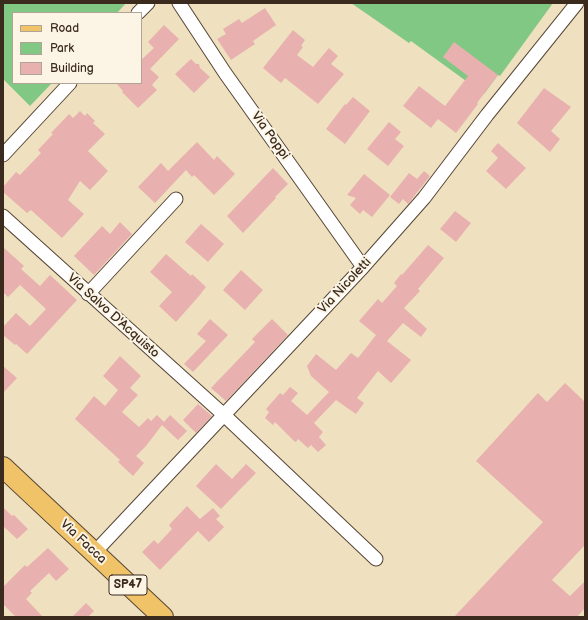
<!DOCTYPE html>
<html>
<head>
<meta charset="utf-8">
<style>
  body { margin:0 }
  #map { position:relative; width:588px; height:620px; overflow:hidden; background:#efe0bf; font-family:"Balsamiq Sans",sans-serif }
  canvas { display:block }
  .frame { position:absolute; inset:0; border:4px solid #3b2a1e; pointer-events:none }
  .legend { position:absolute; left:12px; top:12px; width:130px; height:72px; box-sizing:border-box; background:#fcf5e5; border:1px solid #afa495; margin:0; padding:5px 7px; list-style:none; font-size:12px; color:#3b2a1e }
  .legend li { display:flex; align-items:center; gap:8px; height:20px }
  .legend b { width:20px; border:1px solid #afa495 }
</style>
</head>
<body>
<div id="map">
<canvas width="588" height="620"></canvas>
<div class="frame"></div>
<ul class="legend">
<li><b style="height:5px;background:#f0c369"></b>Road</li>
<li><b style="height:11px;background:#81c884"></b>Park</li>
<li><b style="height:11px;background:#e8b1af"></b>Building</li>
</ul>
</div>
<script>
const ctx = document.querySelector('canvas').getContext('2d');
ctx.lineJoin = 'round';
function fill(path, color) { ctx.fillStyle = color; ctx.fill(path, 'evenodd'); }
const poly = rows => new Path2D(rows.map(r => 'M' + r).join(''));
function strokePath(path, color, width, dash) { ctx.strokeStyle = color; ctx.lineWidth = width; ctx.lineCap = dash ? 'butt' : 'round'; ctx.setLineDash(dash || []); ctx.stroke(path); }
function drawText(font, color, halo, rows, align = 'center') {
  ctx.font = font + ' "Balsamiq Sans",sans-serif'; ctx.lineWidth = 4; ctx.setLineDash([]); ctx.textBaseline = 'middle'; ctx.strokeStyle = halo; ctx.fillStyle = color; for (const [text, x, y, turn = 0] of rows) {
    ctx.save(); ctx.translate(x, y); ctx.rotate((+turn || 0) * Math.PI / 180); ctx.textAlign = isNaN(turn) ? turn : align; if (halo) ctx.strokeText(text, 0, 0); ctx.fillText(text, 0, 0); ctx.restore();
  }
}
fill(poly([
  [3,3,126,3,117,13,13,13,13,83,52,83,30,106,3,79],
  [351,3,553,3,500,76,498,75,484,94,411,41,409,43]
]), '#81c884');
fill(poly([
  [265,8,276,25,253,41,255,44,231,60,217,39,226,34,223,29,239,19,242,23],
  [164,25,179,39,150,69,159,77,152,85,157,90,138,108,122,92,123,91,116,83,141,83,141,60,154,48,148,42],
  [293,30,305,40,301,46,303,47,297,55,313,67,329,48,338,56,331,64,344,74,318,104,285,78,281,83,263,68],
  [454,42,498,75,477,103,478,104,456,133,438,119,431,128,403,106,419,86,445,106,468,76,443,57],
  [191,59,196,64,199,64,200,68,210,77,194,93,175,74],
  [544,88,571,107,551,131,560,139,550,152,517,123],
  [353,97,370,111,345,144,326,129,345,104,346,105],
  [80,111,85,116,87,113,95,121,93,123,105,134,88,151,108,171,90,190,80,181,68,200,84,214,62,238,31,210,27,213,3,192,3,187,16,172,20,175,41,153,38,150,53,134,51,133,69,114,73,118],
  [389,122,401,132,395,139,404,146,388,166,367,149],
  [197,142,214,160,217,156,235,174,214,195,194,175,192,177,186,170,155,203,138,187,161,163,168,171],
  [498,143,526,168,506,189,486,171,498,158,491,151],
  [273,168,288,184,275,197,276,198,243,233,227,216],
  [424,171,430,176,408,204,403,199,399,204,390,197,409,173,417,179],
  [364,174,390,195,372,217,363,210,360,214,350,205,356,198,347,195],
  [455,211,471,223,456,242,440,229],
  [120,222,132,234,94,275,74,256,102,226,110,234],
  [201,224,224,244,208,262,185,242],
  [428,245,444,258,418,289,420,291,404,308,427,329,421,337,403,323,387,341,411,360,391,383,378,371,357,398,364,403,356,414,336,400,314,423,323,432,319,437,326,445,318,452,311,445,308,448,298,439,296,442,294,441,275,422,273,425,265,418,269,412,266,409,280,393,283,395,290,387,298,393,291,401,307,415,329,392,311,376,307,366,316,354,336,370,351,353,358,358,376,335,359,321,378,299,382,303,397,286,394,283,401,274,402,275],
  [3,247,24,266,21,269,40,286,50,275,77,300,27,354,16,344,15,345,3,335,3,327,16,313,30,326,46,309,20,285,8,297,3,292],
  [166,254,191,276,192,274,206,287,199,296,176,322,159,306,172,292,150,272],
  [241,270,263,290,245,310,223,290],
  [210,319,228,335,193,372,184,364,206,341,197,334],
  [272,319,288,335,226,401,211,388,255,342,252,339],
  [120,356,141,376,130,388,138,395,122,412,139,427,148,418,151,421,157,415,164,422,170,415,187,431,178,440,162,425,146,446,136,456,144,463,133,476,118,462,120,460,75,419,94,396,105,406,118,390,103,376],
  [3,366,17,378,3,393],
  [565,383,585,402,585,545,552,580,570,596,585,581,585,608,577,617,454,617,543,522,476,461,538,393,547,402],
  [198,404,212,416,196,433,183,420],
  [216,464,232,479,246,464,256,473,221,509,196,486],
  [187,506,200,519,213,508,220,516,216,519,224,527,209,542,198,531,160,570,142,552,154,540,158,544,172,529,169,525],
  [3,507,12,516,14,515,28,529,17,539,3,526],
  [48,548,69,569,56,581,49,573,30,591,32,593,26,599,43,617,16,617,3,604,3,587,25,565,27,567],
  [86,603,94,611,88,617,72,617]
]), '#e8b1af');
const minor = poly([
  [179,3,225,73,363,267],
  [138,13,148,3],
  [3,155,70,83],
  [3,216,224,415,376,559],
  [88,294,176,199],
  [94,553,363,267,424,198,487,115,577,3]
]);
const primary = poly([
  [3,467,163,617]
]);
strokePath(minor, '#564536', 15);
strokePath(primary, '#564536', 22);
strokePath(minor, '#fff', 13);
strokePath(primary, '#f0c369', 20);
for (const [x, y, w] of [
  [128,585,38]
]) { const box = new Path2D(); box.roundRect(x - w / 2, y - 10, w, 20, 3); ctx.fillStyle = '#fcf5e5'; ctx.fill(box); strokePath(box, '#3b2a1e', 1); }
drawText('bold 12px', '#3b2a1e', null, [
  ["SP47",128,585]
]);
drawText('13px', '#3b2a1e', '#fcf5e5', [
  ["Via Poppi",270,136,54],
  ["Via Nicoletti",345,286,-47],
  ["Via Salvo D'Acquisto",113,316,42],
  ["Via Facca",83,542,43]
]);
</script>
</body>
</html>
